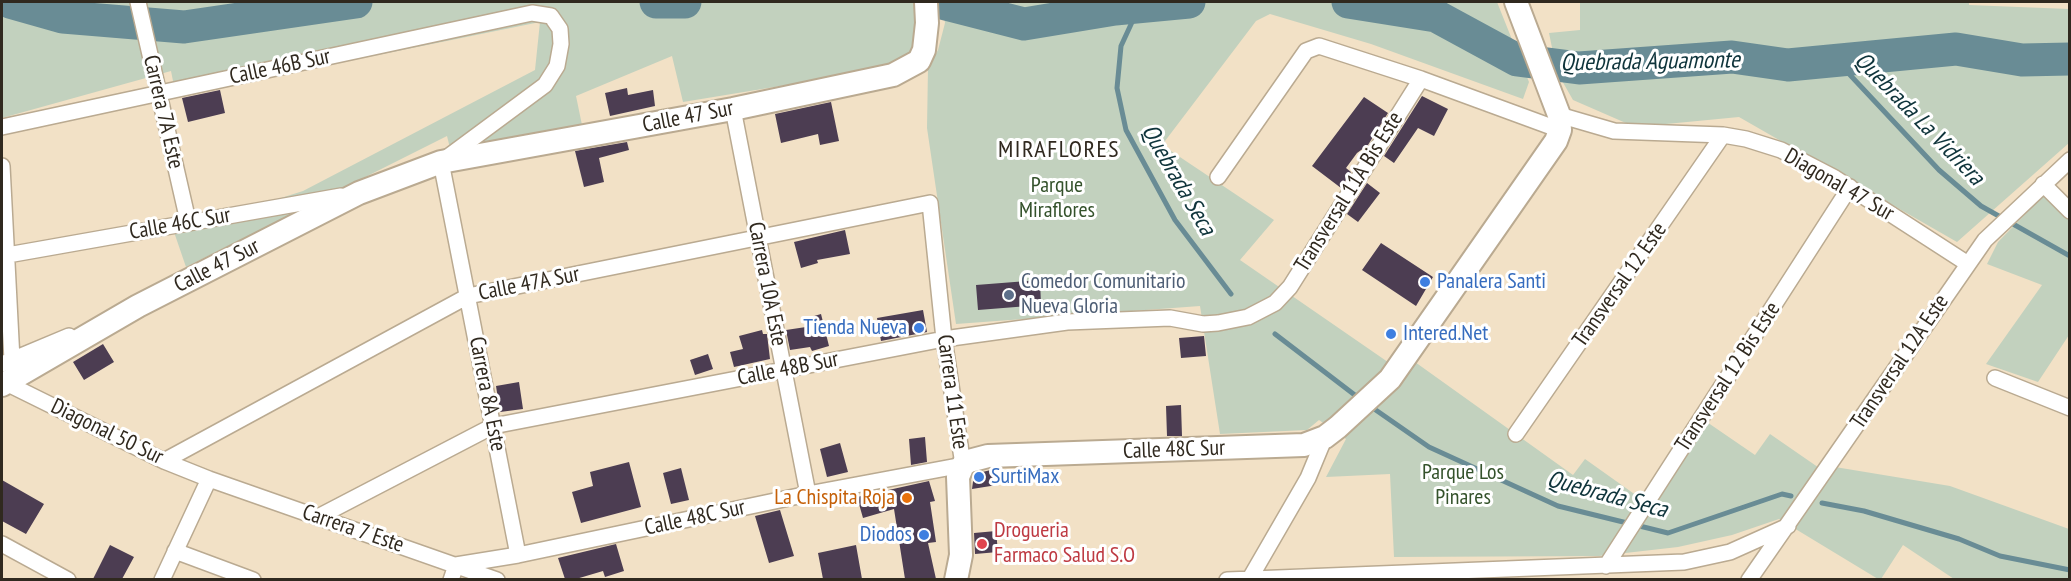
<!DOCTYPE html>
<html>
<head>
<meta charset="utf-8">
<style>
  body { margin:0 }
  #map { position:relative; width:2071px; height:581px; overflow:hidden; background:#f2e1c6; font-family:"PT Sans Narrow",sans-serif }
  canvas { display:block }
  .frame { position:absolute; inset:0; border:3px solid #30291f; pointer-events:none }
</style>
</head>
<body>
<div id="map">
<canvas width="2071" height="581"></canvas>
<div class="frame"></div>
</div>
<script>
const ctx = document.querySelector('canvas').getContext('2d');
ctx.lineJoin = 'round';
function fill(path, color) { ctx.fillStyle = color; ctx.fill(path, 'evenodd'); }
const poly = rows => new Path2D(rows.map(r => 'M' + r).join(''));
function strokePath(path, color, width, dash) { ctx.strokeStyle = color; ctx.lineWidth = width; ctx.lineCap = dash ? 'butt' : 'round'; ctx.setLineDash(dash || []); ctx.stroke(path); }
function drawText(font, color, halo, rows, align = 'center') {
  ctx.font = font + ' "PT Sans Narrow",sans-serif'; ctx.lineWidth = 6; ctx.setLineDash([]); ctx.textBaseline = 'middle'; ctx.strokeStyle = halo; ctx.fillStyle = color; for (const [text, x, y, turn = 0] of rows) {
    ctx.save(); ctx.translate(x, y); ctx.rotate((+turn || 0) * Math.PI / 180); ctx.textAlign = isNaN(turn) ? turn : align; if (halo) ctx.strokeText(text, 0, 0); ctx.fillText(text, 0, 0); ctx.restore();
  }
}
fill(poly([
  [2,2,916,2,920,28,910,52,878,70,683,102,672,56,576,96,582,125,451,152,447,136,186,267,174,232,303,191,535,70,540,22,176,96,171,71,2,118],
  [942,2,1497,2,1529,82,1523,99,1371,44,1270,14,1256,21,1162,145,1274,220,1240,260,1398,369,1408,357,1573,475,1585,459,1647,503,1701,418,1755,455,1770,434,1825,472,1829,466,1950,486,2069,529,2069,579,1954,579,1903,545,1881,579,1878,579,1779,519,1732,535,1678,547,1599,556,1394,557,1390,474,1326,477,1346,439,1319,420,1307,430,1220,434,1200,306,956,324,927,128,928,68,938,50,945,23],
  [1580,2,1969,2,1969,5,2069,9,2069,143,1957,242,1739,117,1635,127,1573,100,1557,72,1549,33,1580,30],
  [2044,195,2069,219,2069,335,2038,382,1986,364,2042,285,1987,264,1998,242]
]), '#c2d1be');
strokePath(poly([
  [1139,7,1121,46,1117,88,1126,130,1175,220,1231,294],
  [1837,61,1939,170,1981,206,2070,256],
  [1275,334,1360,399],
  [1370,406,1429,447,1558,506,1668,533,1782,494,1791,496],
  [1822,503,1864,511,1959,539,2000,556,2070,570]
]), '#698c95', 5);
strokePath(poly([
  [10,2,63,17,184,27,356,2],
  [656,2,685,2],
  [938,2,1024,24,1115,9,1189,2],
  [1348,2,1436,16,1517,60,1579,68,1732,57,1788,65,1956,49,2022,60,2070,59]
]), '#698c95', 33);
fill(poly([
  [627,88,628,95,653,90,655,106,610,116,605,93],
  [220,90,225,113,188,122,182,98],
  [1422,96,1448,109,1434,136,1418,128,1394,163,1384,156],
  [1364,97,1388,113,1368,145,1357,153,1346,168,1351,172,1341,188,1312,166],
  [831,102,839,141,820,145,818,134,781,143,775,114],
  [627,142,629,150,599,158,604,182,584,187,575,151],
  [1367,183,1380,193,1358,222,1347,214],
  [845,230,850,254,817,260,818,263,801,268,794,242],
  [1381,243,1433,277,1416,306,1362,270],
  [1040,280,1041,305,978,310,976,285],
  [923,310,927,332,881,341,877,318],
  [821,314,829,346,812,351,810,347,790,350,786,330,806,327,804,319],
  [762,330,763,334,767,334,770,359,734,367,730,352,743,349,739,336],
  [1204,336,1206,356,1181,358,1179,338],
  [103,344,114,362,84,380,73,362],
  [708,354,713,369,695,375,690,360],
  [519,382,523,409,500,412,496,386],
  [1181,405,1182,436,1167,436,1166,406],
  [925,437,927,462,911,465,909,439],
  [840,443,848,472,827,477,820,449],
  [629,462,641,507,581,523,572,492,593,486,590,472],
  [681,468,689,500,671,504,663,473],
  [995,469,997,485,972,489,974,474],
  [2,480,44,504,26,534,2,521],
  [929,481,935,501,930,502,936,542,928,543,936,579,905,579,894,509,863,518,857,497],
  [780,510,794,556,769,563,755,516],
  [996,531,998,552,975,554,974,533],
  [616,544,624,571,605,577,603,571,576,579,565,579,558,558],
  [110,545,134,557,122,579,93,579],
  [856,545,862,579,823,579,818,553]
]), '#4c3d52');
const street = poly([
  [138,2,188,221],
  [733,109,808,494],
  [1559,115,1614,131,1723,135,1746,139,1781,150,1835,178,1968,264],
  [2,127,532,13,551,16,560,29,561,44,557,66,545,85,441,162,518,555],
  [2,166,12,360],
  [1218,177,1306,51,1319,46,1421,79,1560,130],
  [2043,184,2070,211],
  [2,256,341,196],
  [2,364,69,336],
  [1995,378,2070,408],
  [6,383,164,461,209,479,497,580],
  [1516,434,1723,135],
  [164,461,468,296,930,203,944,339,963,465,808,494,518,555,456,565,451,580],
  [320,516,493,426,944,339,1067,322,1170,318,1203,324,1218,323,1248,317,1275,303,1290,287,1421,79],
  [2,544,68,580],
  [175,551,253,580],
  [1606,566,1850,187],
  [162,580,209,479],
  [1227,580,1684,562,1730,552,1788,526],
  [1249,580,1308,478,1325,437],
  [1749,580,1985,240,2070,160]
]);
const secondary = poly([
  [2,385,138,306,359,193,441,162,733,109,893,75,919,61,924,50,927,23,926,2],
  [956,580,961,555,958,477,963,465,969,461,988,456,1304,445,1325,437,1338,427,1390,379,1556,141,1560,130,1559,115,1516,2]
]);
strokePath(street, '#baaa91', 18);
strokePath(secondary, '#baaa91', 26);
strokePath(street, '#fff', 15);
strokePath(secondary, '#fff', 22);
for (const [x, y, r, color] of [
  [1425,282,6,"#3f7fe0"],
  [1009,295,6,"#5c6f8a"],
  [919,328,6,"#3f7fe0"],
  [1391,334,6,"#3f7fe0"],
  [979,477,6,"#3f7fe0"],
  [907,498,6,"#e8710a"],
  [924,535,6,"#3f7fe0"],
  [982,544,6,"#e0444e"]
]) { const dot = new Path2D(); dot.arc(x, y, r, 0, 2 * Math.PI); ctx.fillStyle = color; ctx.fill(dot); strokePath(dot, '#fff', 2); }
drawText('22px', '#30291f', '#fff', [
  ["Calle 46B Sur",280,67,-12],
  ["Carrera 7A Este",163,112,77],
  ["Calle 47 Sur",688,117,-11],
  ["Diagonal 47 Sur",1839,185,30],
  ["Transversal 11A Bis Este",1349,192,-58],
  ["Calle 46C Sur",180,224,-10],
  ["Calle 47 Sur",217,266,-27],
  ["Calle 47A Sur",529,284,-11],
  ["Carrera 10A Este",767,284,79],
  ["Transversal 12 Este",1620,285,-55],
  ["Transversal 12A Este",1900,362,-56],
  ["Calle 48B Sur",788,369,-11],
  ["Transversal 12 Bis Este",1728,377,-57],
  ["Carrera 11 Este",952,392,82],
  ["Carrera 8A Este",487,394,79],
  ["Diagonal 50 Sur",107,432,26],
  ["Calle 48C Sur",1174,450,-2],
  ["Calle 48C Sur",695,518,-12],
  ["Carrera 7 Este",353,529,19]
]);
drawText('22px', '#34522b', '#fff', [
  ["Parque",1057,186],
  ["Miraflores",1057,211],
  ["Parque Los",1463,473],
  ["Pinares",1463,498]
]);
drawText('22px', '#4e5e75', '#fff', [
  ["Comedor Comunitario",1021,282],
  ["Nueva Gloria",1021,307]
], 'left');
drawText('22px', '#366cbe', '#fff', [
  ["Panalera Santi",1437,282],
  ["Tienda Nueva",907,328,"right"],
  ["Intered.Net",1403,334],
  ["SurtiMax",991,477],
  ["Diodos",912,535,"right"]
], 'left');
drawText('22px', '#c56008', '#fff', [
  ["La Chispita Roja",895,498]
], 'right');
drawText('22px', '#be3a42', '#fff', [
  ["Drogueria",994,531],
  ["Farmaco Salud S.O",994,556]
], 'left');
drawText('italic 24px', '#0f343b', '#fff', [
  ["Quebrada Aguamonte",1650,62,-1],
  ["Quebrada La Vidriera",1919,119,46],
  ["Quebrada Seca",1178,180,60],
  ["Quebrada Seca",1607,495,15]
]);
ctx.letterSpacing = '1.5px';
drawText('24px', '#30291f', '#fff', [
  ["MIRAFLORES",1059,150]
]);
ctx.letterSpacing = '0px';
</script>
</body>
</html>
